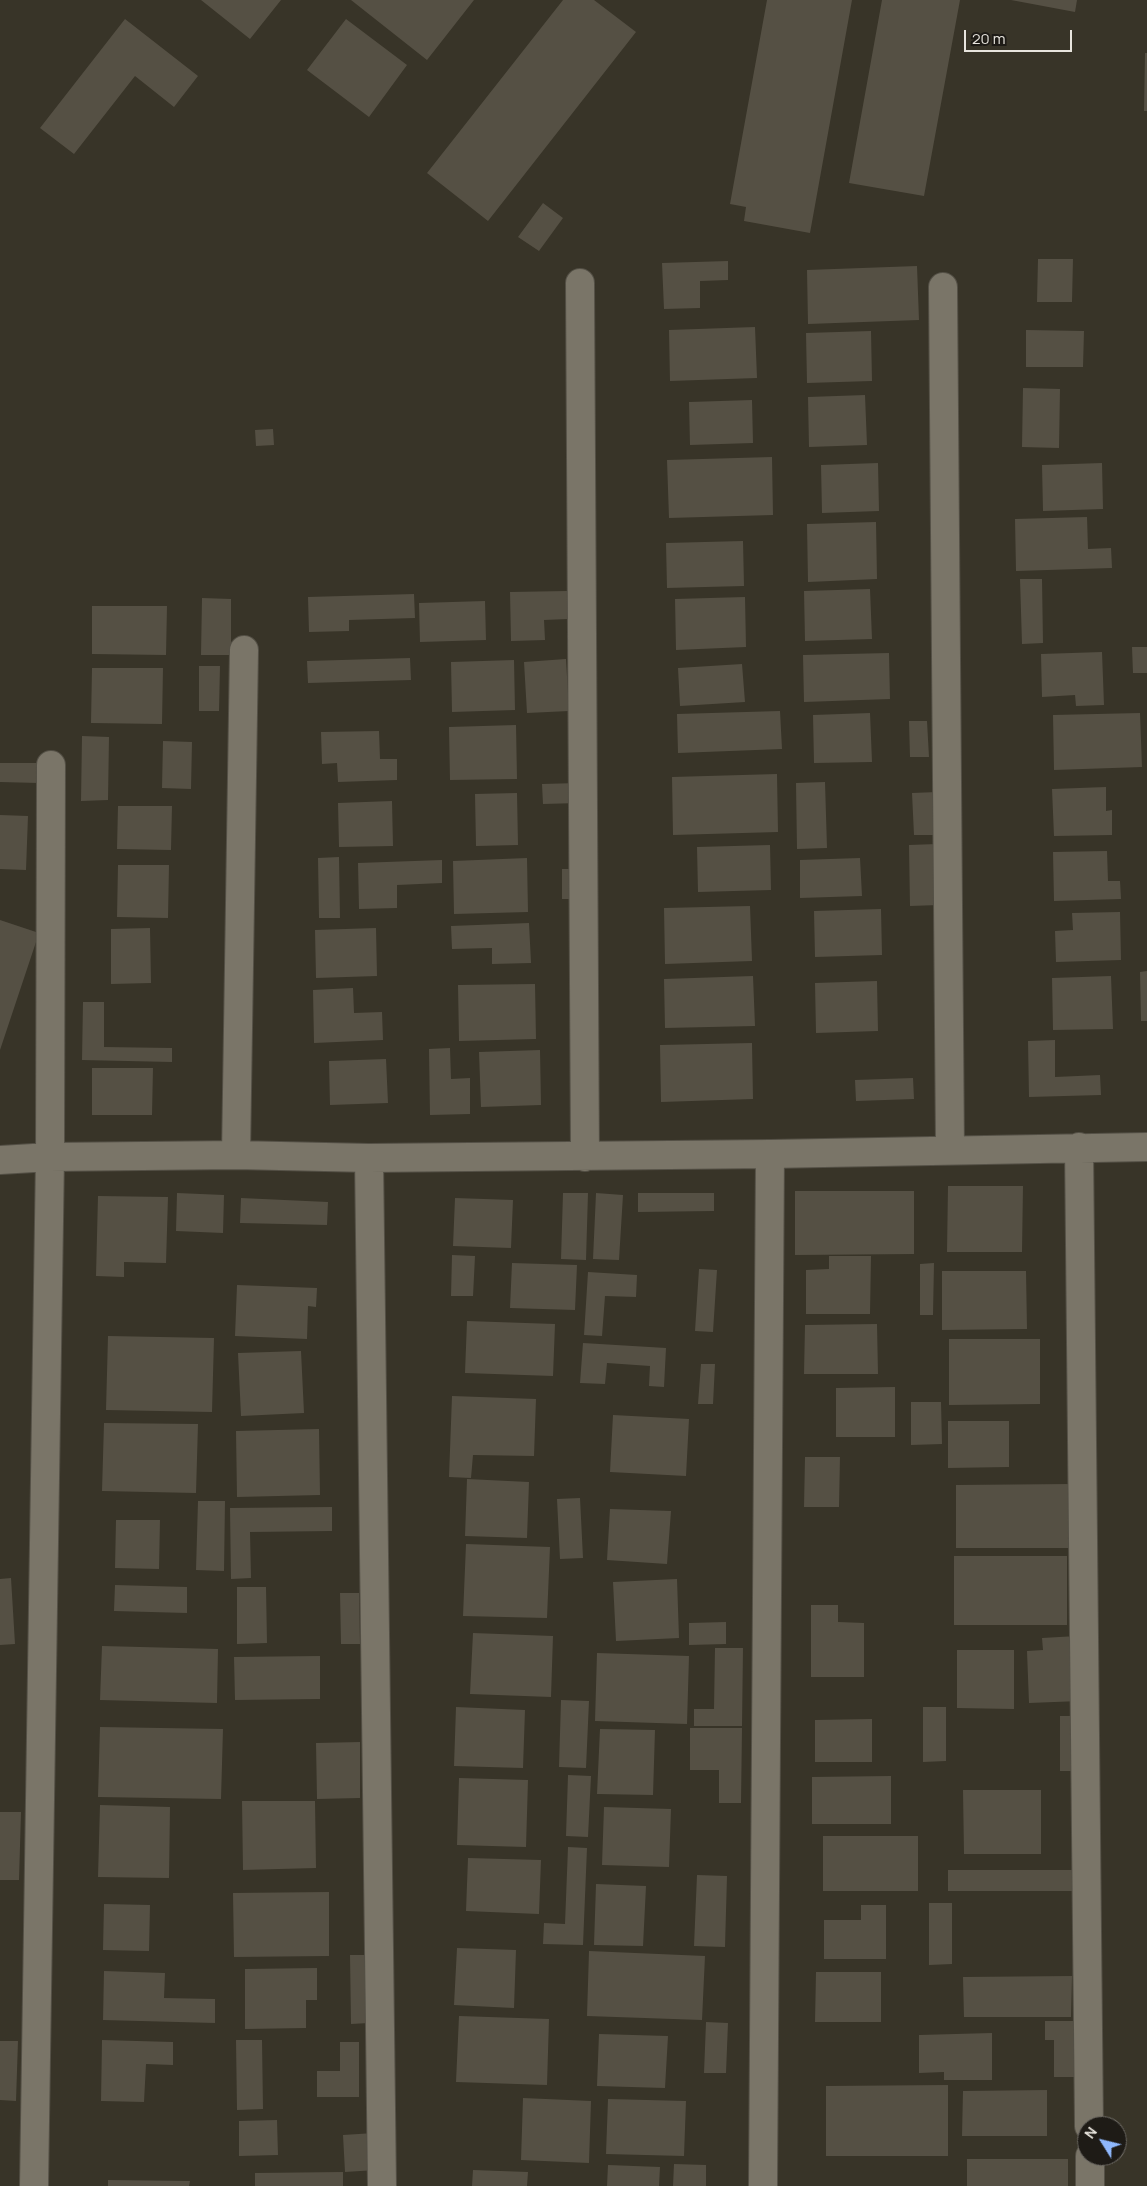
<!DOCTYPE html>
<html>
<head>
<meta charset="utf-8">
<style>
  body { margin:0 }
  #map { position:relative; width:1147px; height:2186px; overflow:hidden; background:#383428; font-family:Manrope,sans-serif }
  canvas { display:block }
  .north { position:absolute; left:1077px; top:2116px; width:50px; height:50px; box-sizing:border-box; background:#1e1b16; border:1px solid #6f6c66; border-radius:50%; rotate:306deg; font-size:14px; font-weight:700; line-height:20px; text-align:center; color:#e8e5de }
  .north::after { content:''; display:block; margin:auto; width:18px; height:22px; background:#8fb8fd; clip-path:polygon(50% 0,100% 100%,50% 72%,0 100%) }
  .scale { position:absolute; left:964px; top:30px; width:108px; height:22px; box-sizing:border-box; border:2px solid #e8e5de; border-top:0; padding-left:6px; font-size:15px; line-height:18px; white-space:nowrap; color:#e8e5de; -webkit-text-stroke:4px #1e1b16; paint-order:stroke }
</style>
</head>
<body>
<div id="map">
<canvas width="1147" height="2186"></canvas>
<div class="north">N</div>
<div class="scale">20 m</div>
</div>
<script>
const ctx = document.querySelector('canvas').getContext('2d');
ctx.lineJoin = 'round';
function fill(path, color) { ctx.fillStyle = color; ctx.fill(path, 'evenodd'); }
const poly = rows => new Path2D(rows.map(r => 'M' + r).join(''));
function strokePath(path, color, width, dash) { ctx.strokeStyle = color; ctx.lineWidth = width; ctx.lineCap = dash ? 'butt' : 'round'; ctx.setLineDash(dash || []); ctx.stroke(path); }
fill(poly([
  [201,0,281,0,250,39],
  [351,0,474,0,427,60],
  [563,0,594,0,636,32,488,221,427,173],
  [767,0,852,0,810,233,744,221,746,207,730,204],
  [882,0,960,0,924,196,849,183],
  [1011,0,1077,0,1075,12],
  [125,19,198,76,174,107,135,76,74,154,40,128],
  [346,19,407,65,369,117,307,70],
  [1145,53,1147,53,1147,111,1144,111],
  [543,203,563,218,539,251,518,237],
  [1038,259,1073,259,1072,302,1037,302],
  [728,261,728,280,700,281,700,308,664,309,662,263],
  [917,266,919,320,808,324,807,270],
  [755,327,757,378,670,381,669,330],
  [1026,330,1084,331,1083,367,1026,367],
  [871,331,872,381,807,383,806,333],
  [1023,388,1060,389,1059,448,1022,447],
  [865,395,867,445,809,447,808,397],
  [752,400,753,443,690,445,689,402],
  [273,429,274,445,256,446,255,430],
  [772,457,773,515,669,518,667,460],
  [878,463,879,511,822,513,821,465],
  [1102,463,1103,509,1043,511,1042,465],
  [1087,517,1088,549,1111,548,1112,568,1016,571,1015,519],
  [876,522,877,579,808,582,807,524],
  [743,541,744,586,667,588,666,543],
  [1020,579,1042,579,1043,643,1022,644],
  [870,589,872,639,805,641,804,591],
  [567,591,568,619,544,620,545,640,511,641,510,592],
  [414,594,415,618,349,620,349,631,309,632,308,597],
  [745,597,746,647,676,650,675,599],
  [202,598,231,599,231,655,201,655],
  [485,601,486,640,420,642,419,603],
  [92,606,167,606,166,655,92,654],
  [1132,647,1147,647,1147,673,1133,673],
  [1102,652,1104,705,1076,706,1075,695,1042,697,1041,654],
  [889,653,890,699,804,702,803,655],
  [410,658,411,680,308,683,307,661],
  [566,659,569,711,527,713,524,662],
  [514,660,515,710,452,712,451,662],
  [742,664,745,702,680,706,678,668],
  [199,666,220,666,219,711,199,711],
  [92,668,163,668,162,724,91,723],
  [780,711,782,749,678,753,677,714],
  [870,713,872,762,814,763,813,715],
  [1140,713,1142,767,1054,770,1053,715],
  [909,721,927,721,929,757,910,757],
  [516,725,517,779,450,780,449,727],
  [379,731,380,759,397,759,397,780,338,782,337,763,322,764,321,732],
  [82,736,109,737,108,800,81,801],
  [163,741,192,742,191,789,162,788],
  [0,763,39,763,39,783,0,782],
  [777,774,778,832,673,835,672,777],
  [825,782,827,848,797,849,796,783],
  [578,783,579,803,543,804,542,784],
  [1106,787,1106,811,1112,810,1112,835,1054,836,1052,789],
  [937,792,938,835,914,835,912,793],
  [517,793,518,845,476,846,475,794],
  [392,801,393,846,339,847,338,803],
  [118,806,172,806,171,850,117,849],
  [0,815,28,816,26,870,0,869],
  [937,844,939,905,910,906,909,845],
  [770,845,771,890,698,892,697,847],
  [1107,851,1108,881,1120,881,1121,899,1054,901,1053,852],
  [339,857,340,918,319,918,318,858],
  [527,858,528,912,454,914,453,861],
  [860,858,862,896,800,898,800,860],
  [442,860,442,883,397,885,397,908,359,909,358,863],
  [118,865,169,865,168,918,117,917],
  [562,869,578,869,579,899,562,899],
  [750,906,752,961,665,964,664,908],
  [881,909,882,955,815,957,814,911],
  [1120,912,1121,960,1056,962,1055,931,1073,930,1072,913],
  [0,920,39,933,0,1050],
  [529,923,531,963,492,964,492,948,452,949,451,926],
  [150,928,151,983,111,984,111,929],
  [376,928,377,976,316,978,315,930],
  [1147,971,1147,1021,1141,1021,1140,972],
  [753,976,755,1026,665,1028,664,979],
  [1111,976,1113,1029,1053,1030,1052,978],
  [877,981,878,1031,816,1033,815,983],
  [535,984,536,1039,459,1041,458,985],
  [353,988,354,1013,382,1012,383,1040,314,1043,313,990],
  [83,1002,104,1002,104,1047,172,1048,172,1062,82,1060],
  [1055,1040,1055,1077,1100,1075,1101,1095,1029,1097,1028,1041],
  [752,1043,753,1099,661,1102,660,1045],
  [450,1048,451,1079,470,1078,470,1114,430,1115,429,1049],
  [540,1050,541,1105,481,1107,479,1052],
  [386,1059,388,1103,330,1105,329,1061],
  [92,1068,153,1068,152,1115,92,1115],
  [913,1078,914,1099,856,1101,855,1080],
  [948,1186,1023,1186,1022,1252,947,1252],
  [795,1191,914,1191,914,1254,795,1255],
  [177,1193,224,1195,223,1233,176,1231],
  [563,1193,588,1193,586,1260,561,1259],
  [596,1193,623,1195,619,1260,593,1259],
  [638,1193,714,1193,714,1211,638,1212],
  [98,1196,168,1197,166,1263,124,1262,124,1277,96,1276],
  [241,1198,328,1202,327,1225,240,1223],
  [455,1198,513,1200,511,1248,453,1246],
  [452,1255,475,1256,473,1296,451,1296],
  [829,1256,871,1256,870,1314,806,1314,806,1270,829,1269],
  [512,1263,577,1265,575,1310,510,1308],
  [934,1263,933,1315,920,1315,920,1264],
  [699,1269,717,1270,713,1332,695,1331],
  [942,1271,1026,1271,1027,1329,942,1330],
  [588,1272,637,1275,636,1297,605,1296,602,1336,584,1335],
  [237,1285,317,1288,316,1307,308,1306,307,1339,235,1336],
  [467,1321,555,1324,553,1376,465,1373],
  [877,1324,878,1374,804,1374,805,1325],
  [108,1336,214,1338,212,1412,106,1410],
  [949,1339,1040,1339,1040,1404,949,1405],
  [583,1343,666,1348,664,1387,649,1386,650,1366,607,1363,605,1384,580,1383],
  [301,1351,304,1413,241,1416,238,1353],
  [701,1364,715,1364,713,1404,698,1404],
  [895,1387,895,1437,836,1437,836,1388],
  [452,1396,536,1399,534,1456,473,1455,471,1478,449,1477],
  [911,1402,941,1402,942,1444,911,1445],
  [613,1415,689,1419,686,1476,610,1472],
  [948,1421,1009,1421,1009,1467,948,1468],
  [104,1423,198,1424,196,1493,102,1491],
  [319,1429,320,1495,237,1497,236,1431],
  [805,1457,840,1457,839,1507,804,1507],
  [467,1479,529,1482,527,1538,465,1536],
  [1071,1484,1071,1548,956,1548,956,1485],
  [580,1498,583,1558,560,1559,557,1499],
  [198,1501,225,1501,224,1571,196,1570],
  [332,1507,332,1531,250,1532,251,1578,231,1579,230,1508],
  [610,1509,671,1511,667,1564,607,1560],
  [116,1520,160,1520,159,1569,115,1568],
  [466,1544,550,1547,547,1618,463,1616],
  [954,1556,1067,1556,1067,1625,954,1625],
  [11,1578,15,1644,0,1645,0,1579],
  [677,1579,679,1638,616,1641,613,1582],
  [115,1585,187,1587,187,1613,114,1611],
  [237,1587,266,1587,267,1643,237,1644],
  [340,1593,359,1593,360,1644,341,1644],
  [811,1605,838,1605,838,1622,864,1623,864,1677,811,1677],
  [726,1622,726,1644,689,1645,689,1623],
  [473,1633,553,1636,551,1697,470,1694],
  [1077,1636,1080,1701,1029,1703,1027,1651,1043,1650,1042,1638],
  [102,1646,218,1649,217,1703,100,1700],
  [715,1648,743,1648,742,1726,694,1726,694,1709,714,1709],
  [957,1650,1014,1650,1014,1709,957,1708],
  [597,1653,689,1656,687,1724,595,1721],
  [320,1656,320,1699,235,1700,234,1657],
  [561,1700,589,1701,586,1768,559,1767],
  [456,1707,525,1710,523,1768,454,1766],
  [923,1707,946,1707,946,1761,923,1762],
  [1060,1716,1082,1716,1081,1771,1060,1771],
  [872,1719,872,1762,815,1762,815,1720],
  [100,1727,223,1729,221,1799,98,1797],
  [690,1728,742,1728,741,1803,719,1803,719,1770,690,1770],
  [600,1729,655,1730,653,1795,597,1794],
  [360,1742,360,1798,317,1799,316,1743],
  [568,1775,591,1776,588,1837,566,1836],
  [891,1776,891,1824,812,1824,812,1777],
  [459,1778,528,1780,526,1847,457,1845],
  [963,1790,1041,1790,1041,1854,964,1854],
  [242,1801,315,1801,316,1868,243,1870],
  [100,1805,170,1807,169,1878,98,1877],
  [604,1807,671,1809,669,1867,602,1865],
  [0,1812,21,1812,19,1880,0,1880],
  [823,1836,918,1836,918,1891,823,1891],
  [568,1847,587,1848,583,1945,543,1944,544,1923,565,1924],
  [468,1858,541,1860,539,1914,466,1911],
  [948,1870,1078,1870,1078,1891,948,1891],
  [697,1875,727,1876,725,1947,694,1946],
  [596,1884,646,1886,643,1946,594,1945],
  [329,1892,329,1956,234,1957,233,1893],
  [929,1903,952,1903,952,1964,929,1965],
  [104,1904,150,1905,149,1951,103,1950],
  [861,1905,886,1905,886,1959,824,1959,824,1920,861,1920],
  [457,1948,516,1950,514,2008,454,2005],
  [589,1951,705,1956,702,2020,587,2016],
  [350,1955,368,1955,369,2023,351,2024],
  [317,1968,317,2000,306,2000,306,2028,245,2029,245,1969],
  [104,1971,165,1973,164,1998,215,1999,215,2023,103,2020],
  [816,1972,881,1972,881,2022,815,2022],
  [1072,1976,1071,2017,964,2017,963,1977],
  [459,2016,549,2019,547,2085,456,2082],
  [1045,2021,1083,2021,1083,2077,1054,2077,1054,2040,1045,2040],
  [706,2022,728,2023,726,2073,704,2073],
  [992,2033,992,2080,944,2080,944,2072,919,2073,919,2035],
  [599,2034,668,2036,665,2088,597,2086],
  [102,2040,173,2042,173,2065,146,2064,144,2102,101,2101],
  [236,2040,262,2040,263,2109,237,2110],
  [0,2041,18,2041,16,2101,0,2100],
  [340,2042,359,2042,359,2097,317,2097,317,2071,340,2071],
  [948,2085,948,2156,826,2156,826,2086],
  [1047,2090,1047,2136,962,2136,963,2091],
  [523,2098,591,2101,589,2163,521,2160],
  [608,2099,686,2101,684,2156,606,2154],
  [277,2120,278,2155,239,2156,239,2121],
  [374,2133,376,2170,345,2172,343,2135],
  [967,2159,1068,2159,1068,2186,967,2186],
  [674,2164,706,2165,706,2186,673,2186],
  [608,2165,660,2167,659,2186,607,2186],
  [473,2170,528,2172,527,2186,472,2186],
  [343,2172,343,2186,255,2186,255,2173],
  [108,2180,190,2181,189,2186,108,2186]
]), '#555044');
const minor = poly([
  [580,283,585,1157],
  [943,287,950,1150],
  [1079,1147,1089,2126],
  [236,1155,244,650],
  [369,1158,382,2186],
  [0,1160,50,1157,236,1155,369,1158,770,1154,1147,1147],
  [1090,2156,1090,2186],
  [34,2186,50,1157,51,765],
  [763,2186,770,1154]
]);
strokePath(minor, '#545046', 30);
strokePath(minor, '#7a7568', 28);
</script>
</body>
</html>
